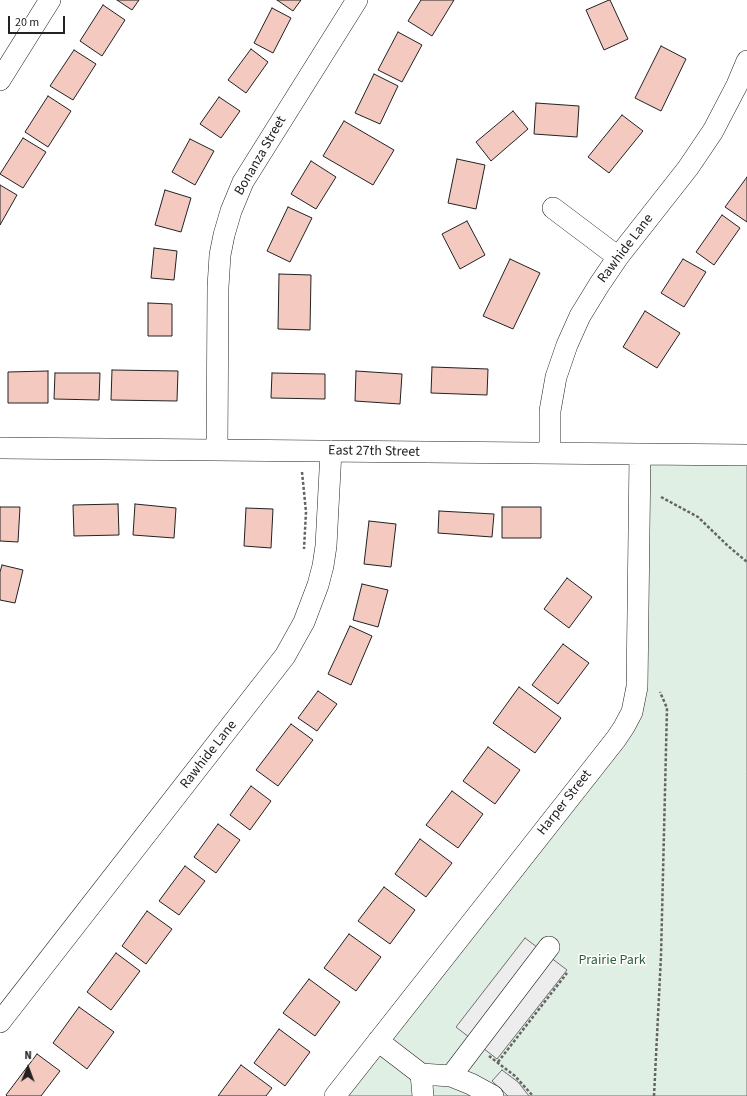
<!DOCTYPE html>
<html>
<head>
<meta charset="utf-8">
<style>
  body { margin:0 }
  #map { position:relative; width:747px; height:1096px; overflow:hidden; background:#fff; font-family:"Source Sans 3",sans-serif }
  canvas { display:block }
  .north { position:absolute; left:8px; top:1048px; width:40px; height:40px; -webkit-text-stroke:3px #fff; paint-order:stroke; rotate:1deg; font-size:11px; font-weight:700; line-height:16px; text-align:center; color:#222 }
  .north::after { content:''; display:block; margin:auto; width:14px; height:18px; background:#222; clip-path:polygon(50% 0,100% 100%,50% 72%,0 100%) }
  .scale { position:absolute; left:8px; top:16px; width:57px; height:18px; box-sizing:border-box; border:2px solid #222; border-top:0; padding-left:5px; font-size:12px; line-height:14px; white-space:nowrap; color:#222; -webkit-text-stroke:3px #fff; paint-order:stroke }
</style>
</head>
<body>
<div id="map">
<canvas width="747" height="1096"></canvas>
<div class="north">N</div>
<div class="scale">20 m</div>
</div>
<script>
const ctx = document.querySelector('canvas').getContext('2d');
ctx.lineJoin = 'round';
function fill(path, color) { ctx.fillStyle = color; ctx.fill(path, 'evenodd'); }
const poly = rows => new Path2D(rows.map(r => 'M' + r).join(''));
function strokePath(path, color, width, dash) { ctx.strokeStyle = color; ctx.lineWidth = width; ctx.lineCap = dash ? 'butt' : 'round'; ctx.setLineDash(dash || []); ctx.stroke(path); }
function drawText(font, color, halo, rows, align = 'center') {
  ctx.font = font + ' "Source Sans 3",sans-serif'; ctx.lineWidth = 3; ctx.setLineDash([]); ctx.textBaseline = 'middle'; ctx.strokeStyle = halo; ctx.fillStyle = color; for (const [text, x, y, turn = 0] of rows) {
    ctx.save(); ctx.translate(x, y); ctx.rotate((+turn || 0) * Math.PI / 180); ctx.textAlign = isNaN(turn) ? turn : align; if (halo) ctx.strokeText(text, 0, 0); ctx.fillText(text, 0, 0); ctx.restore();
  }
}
const green = poly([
  [640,454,747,455,747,1096,335,1096,624,727,640,454]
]);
fill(green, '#e0efe3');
strokePath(green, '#6f6f6f', 1);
const parking = poly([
  [525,938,567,970,497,1059,456,1027,525,938],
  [502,1070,518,1082,529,1096,508,1096,492,1081,502,1070]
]);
fill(parking, '#ededed');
strokePath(parking, '#6f6f6f', 1);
const building = poly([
  [117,0,139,0,132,10,117,0],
  [277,0,301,0,293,11,277,0],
  [421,0,454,0,432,36,408,21,421,0],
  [609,0,610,0,628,39,604,50,586,10,609,0],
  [103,5,125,20,102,56,80,41,103,5],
  [272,8,291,18,273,53,254,43,272,8],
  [398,32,422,45,402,82,378,70,398,32],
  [661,46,686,59,661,111,635,98,661,46],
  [251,49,268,62,246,93,228,80,251,49],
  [74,50,96,64,73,100,50,86,74,50],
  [374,74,398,86,380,124,355,113,374,74],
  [48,96,71,111,48,147,25,132,48,96],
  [219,97,240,111,221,138,200,124,219,97],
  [536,103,579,106,577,137,534,134,536,103],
  [513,111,528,129,491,161,476,142,513,111],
  [622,115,643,131,609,173,588,157,622,115],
  [344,121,394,150,373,185,323,156,344,121],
  [23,138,46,152,23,188,0,174,23,138],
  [190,139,214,151,195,185,172,172,190,139],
  [457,159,485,165,476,209,448,203,457,159],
  [311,161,336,177,316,209,291,194,311,161],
  [747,177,747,222,725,207,747,177],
  [0,185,17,195,0,225,0,185],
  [165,190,191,198,181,232,155,225,165,190],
  [288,207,312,218,290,262,267,251,288,207],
  [722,215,740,228,714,265,696,252,722,215],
  [467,221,485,255,460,269,442,234,467,221],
  [154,248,177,251,174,280,151,278,154,248],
  [510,259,540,273,513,329,483,316,510,259],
  [683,259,706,272,684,307,661,293,683,259],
  [279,274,311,275,310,330,278,329,279,274],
  [148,303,172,304,172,336,148,336,148,303],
  [645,311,680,333,657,368,623,347,645,311],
  [432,367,488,369,487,395,431,393,432,367],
  [112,370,178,371,177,401,111,400,112,370],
  [48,371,48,403,8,403,8,372,48,371],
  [356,371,402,374,400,404,355,401,356,371],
  [55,373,100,373,99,400,54,399,55,373],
  [272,373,325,374,325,399,271,398,272,373],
  [118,504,119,535,74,536,73,505,118,504],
  [135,504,176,508,174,538,133,535,135,504],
  [0,507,20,507,18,542,0,541,0,507],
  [502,507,541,507,541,538,502,538,502,507],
  [246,508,273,509,271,548,244,546,246,508],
  [439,511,494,514,492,537,438,533,439,511],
  [369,521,396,524,391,567,364,564,369,521],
  [2,565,23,570,15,603,0,600,0,572,2,565],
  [567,578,592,597,569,628,544,609,567,578],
  [362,584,388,590,378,627,353,620,362,584],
  [350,626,372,636,351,685,328,674,350,626],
  [563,644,589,663,558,704,532,685,563,644],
  [519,687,561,718,535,753,493,723,519,687],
  [318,691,337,704,317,731,298,718,318,691],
  [291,724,313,740,278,786,256,770,291,724],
  [488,747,520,770,495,804,463,781,488,747],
  [251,786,271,801,250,830,230,815,251,786],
  [452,791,483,814,458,848,426,825,452,791],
  [218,824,240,840,216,873,194,857,218,824],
  [420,839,452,863,426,897,395,874,420,839],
  [185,866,205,881,179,915,159,901,185,866],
  [384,887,415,910,390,944,358,921,384,887],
  [147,911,172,929,146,964,122,946,147,911],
  [349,934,381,957,356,991,324,968,349,934],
  [116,953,140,971,111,1010,87,992,116,953],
  [309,979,340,1002,315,1036,283,1013,309,979],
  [79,1007,114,1032,87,1069,53,1043,79,1007],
  [279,1029,310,1052,285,1086,254,1063,279,1029],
  [37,1054,60,1071,41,1096,7,1096,6,1095,37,1054],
  [241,1065,272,1088,266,1096,218,1096,241,1065]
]);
fill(building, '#f3c9c0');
strokePath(building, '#222', 1);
const minor = poly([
  [0,80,50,0],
  [553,208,618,257],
  [0,448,747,455],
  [217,450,218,287,220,255,224,235,231,211,243,182,357,0],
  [550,453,550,411,556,377,567,345,580,316,599,285,618,257,688,168,713,131,737,85,747,61],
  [0,1022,285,656,304,622,318,585,323,566,326,546,331,451],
  [378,1041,421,1074,451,1076,471,1084,493,1096],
  [421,1074,423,1096],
  [451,1076,549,947],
  [335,1096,616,739,624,727,632,712,637,687,640,454]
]);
strokePath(minor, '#222', 22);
strokePath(poly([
  [302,472,306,512,304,549],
  [661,497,698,517,727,545,747,562],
  [489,1056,515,1076,533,1096],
  [498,1062,567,973],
  [654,1096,661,956,667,708,660,692]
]), '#646464', 2.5, [3, 2]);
strokePath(minor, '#fff', 21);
drawText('14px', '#222', '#fff', [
  ["Bonanza Street",261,156,-60],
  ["Rawhide Lane",626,249,-53],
  ["East 27th Street",374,452,1],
  ["Rawhide Lane",209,755,-52],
  ["Harper Street",565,803,-52]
]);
drawText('14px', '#2f5e38', '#fff', [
  ["Prairie Park",612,961]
]);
</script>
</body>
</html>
